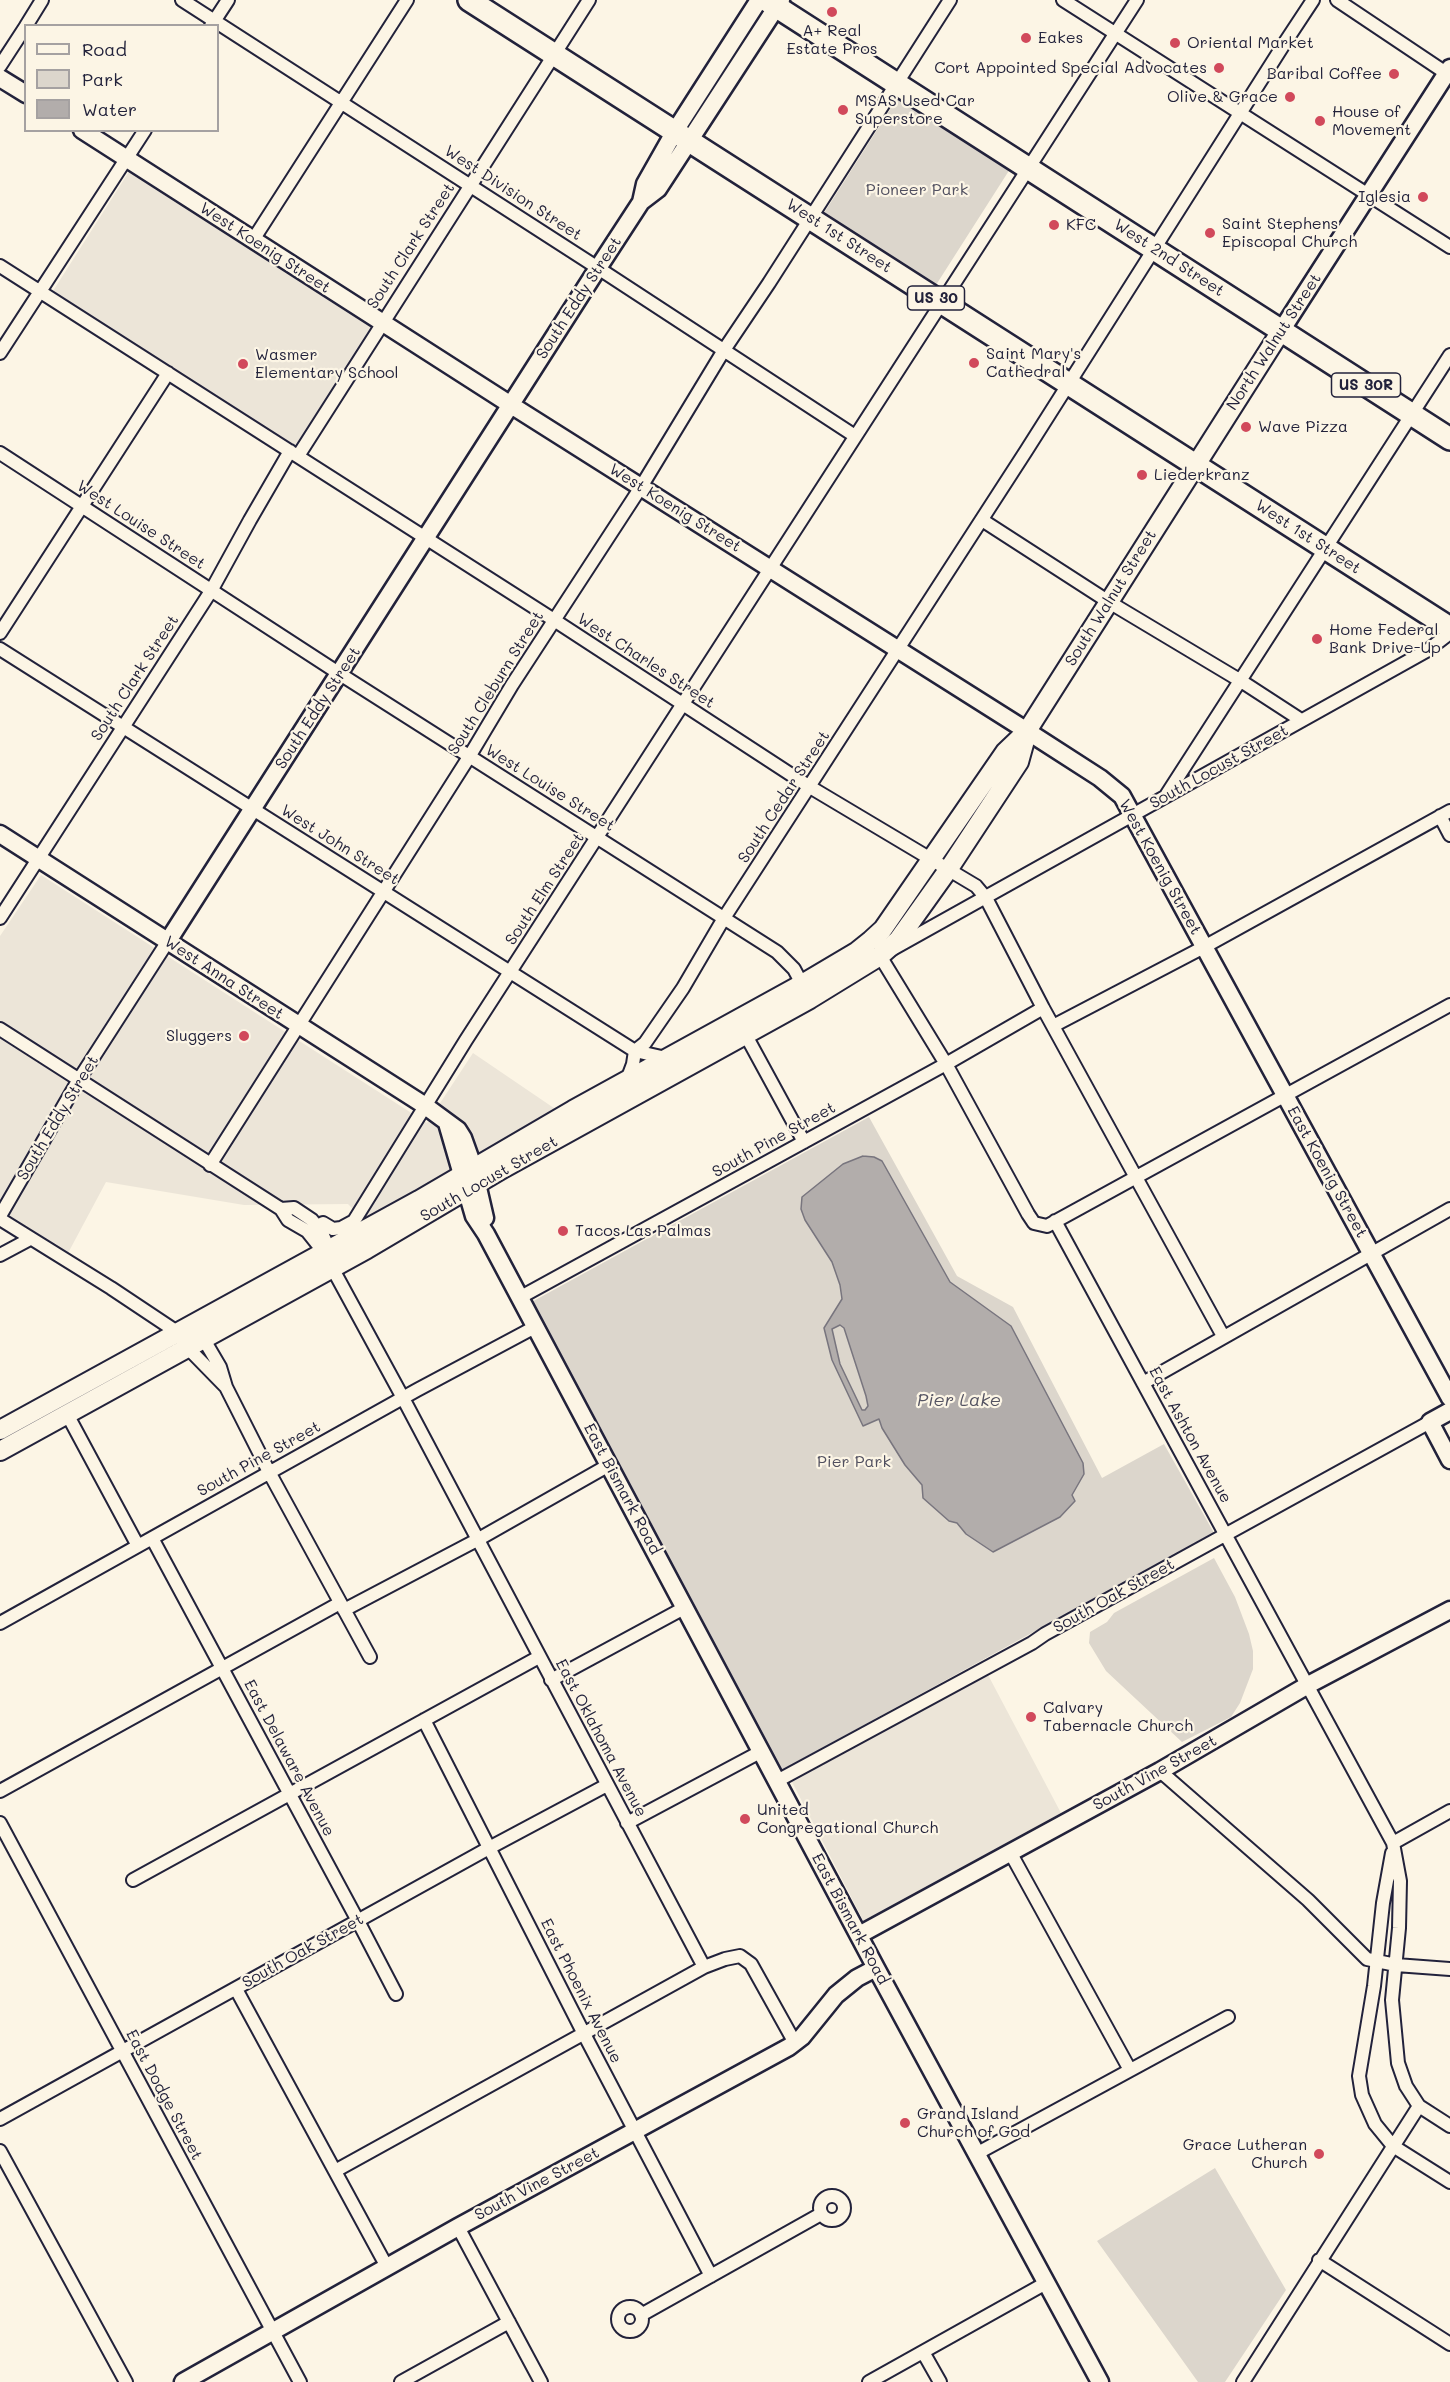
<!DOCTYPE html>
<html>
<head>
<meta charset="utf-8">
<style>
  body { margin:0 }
  #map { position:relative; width:1450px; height:2382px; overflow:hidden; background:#fcf5e5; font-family:Mali,sans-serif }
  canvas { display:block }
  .legend { position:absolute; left:24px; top:24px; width:195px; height:108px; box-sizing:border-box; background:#fcf5e5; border:2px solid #a5a1a1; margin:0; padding:8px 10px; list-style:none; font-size:18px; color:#22223b }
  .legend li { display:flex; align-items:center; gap:12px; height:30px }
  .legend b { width:30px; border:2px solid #a5a1a1 }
</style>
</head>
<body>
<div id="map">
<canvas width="1450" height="2382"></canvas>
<ul class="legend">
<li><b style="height:8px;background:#fcf5e5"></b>Road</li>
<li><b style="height:16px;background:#dcd6cc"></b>Park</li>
<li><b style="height:16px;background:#b2adab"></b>Water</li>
</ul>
</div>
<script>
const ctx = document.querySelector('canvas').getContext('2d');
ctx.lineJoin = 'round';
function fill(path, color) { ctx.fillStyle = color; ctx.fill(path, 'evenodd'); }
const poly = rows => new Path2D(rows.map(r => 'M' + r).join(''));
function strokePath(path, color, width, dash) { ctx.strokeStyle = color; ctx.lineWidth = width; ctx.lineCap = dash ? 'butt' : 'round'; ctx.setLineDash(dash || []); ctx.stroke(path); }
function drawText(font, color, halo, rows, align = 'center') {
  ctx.font = font + ' Mali,sans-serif'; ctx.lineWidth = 4.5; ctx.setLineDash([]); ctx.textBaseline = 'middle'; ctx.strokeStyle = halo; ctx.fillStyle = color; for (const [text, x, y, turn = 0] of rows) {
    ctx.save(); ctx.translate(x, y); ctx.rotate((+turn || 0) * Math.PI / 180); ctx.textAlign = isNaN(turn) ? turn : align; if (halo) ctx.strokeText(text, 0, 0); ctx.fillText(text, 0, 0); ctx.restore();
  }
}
fill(poly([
  [130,170,374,323,296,448,53,291],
  [41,875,427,1123,473,1053,573,1121,377,1234,348,1204,244,1205,106,1182,67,1255,0,1212,0,936],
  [987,1673,1061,1813,864,1922,792,1782]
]), '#ece5d8');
fill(poly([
  [898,97,1010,169,936,285,824,213],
  [869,1117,957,1276,1013,1307,1102,1478,1164,1444,1214,1533,780,1771,528,1304],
  [1214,1558,1235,1597,1249,1634,1253,1651,1253,1669,1240,1703,1231,1717,1182,1742,1106,1671,1089,1643,1090,1632,1107,1622,1114,1613],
  [1215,2168,1286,2290,1225,2382,1198,2382,1097,2241]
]), '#dcd6cc');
const water = poly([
  [863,1156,874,1157,882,1161,950,1282,1011,1326,1083,1463,1084,1474,1072,1495,1075,1501,1060,1517,993,1552,966,1534,957,1523,949,1521,923,1498,922,1485,905,1465,882,1428,879,1419,863,1426,832,1360,824,1328,842,1299,840,1285,832,1262,805,1220,801,1209,802,1197,843,1164,863,1156],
  [840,1325,844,1328,866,1396,868,1406,865,1410,862,1410,840,1364,832,1329,840,1325]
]);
fill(water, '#b2adab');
strokePath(water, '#78757e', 1.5);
const street = poly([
  [182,0,598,268,855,436],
  [1063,0,1450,247],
  [1337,0,1446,73],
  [26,26,42,0],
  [211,26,228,0],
  [0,66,26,26],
  [253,240,407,0],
  [0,266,554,620,810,787,976,886,986,898,1043,1008,1223,1336],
  [0,353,145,130],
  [0,453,340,674,777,952,794,969,802,984],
  [298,456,589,0],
  [982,520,1109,602,1241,681,1301,720],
  [0,633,168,373],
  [1450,633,1428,650,880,956,946,1064,1028,1214,1034,1223,1047,1226,1450,1005],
  [0,649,635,1051,666,1058],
  [1167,794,1450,355],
  [1440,816,1450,835],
  [0,918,211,591,250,520,290,451],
  [1053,1026,1204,947,1450,811],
  [0,1029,281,1209,288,1220,307,1231,323,1251,403,1398,704,1967],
  [743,1030,804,1142],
  [627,1080,633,1064,635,1051,645,1043,683,988,724,918,1026,451,1284,44,1313,0],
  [210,1165,469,757,512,685,641,487,724,350,769,283,950,0],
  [281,1209,294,1208,312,1220,321,1231,325,1240,323,1251],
  [0,1216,78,1081,168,941],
  [0,1219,111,1288,177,1332,183,1334],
  [1055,1221,1393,1843,1400,1881,1399,1928,1392,2000,1398,2063,1406,2086,1419,2106,1450,2126],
  [317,1226,323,1223,333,1229,341,1228,354,1221,466,1040,1137,0],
  [0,1255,30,1239],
  [519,1298,946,1064,1043,1008],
  [200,1337,203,1338,220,1367,226,1387,269,1472,370,1657],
  [183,1343,225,1386],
  [1143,1383,1450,1209],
  [67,1414,138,1546],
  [152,1538,358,1921,396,1994],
  [344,1610,477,1540,609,1465],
  [0,1623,417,1390,535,1327],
  [551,1680,686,1607],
  [424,1720,584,2034,711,2276],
  [1160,1771,1308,1900,1367,1959,1396,1965,1450,1969],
  [777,1781,1032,1643,1045,1634,1430,1422],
  [0,1791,340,1603],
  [0,1823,300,2382],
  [627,1823,762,1751],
  [1393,1843,1450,1811],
  [1010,1852,1130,2070],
  [1392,1853,1383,1903,1374,1986,1359,2076,1362,2095,1375,2124,1393,2146,1450,2182],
  [133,1880,539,1657],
  [236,1989,387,2267],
  [0,2119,489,1848,607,1785],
  [0,2151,126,2382],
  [976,2154,1228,2017],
  [335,2171,704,1967,725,1959,740,1956,751,1964,795,2043],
  '820 2208a12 12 0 1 1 24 0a12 12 0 1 1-24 0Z',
  [458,2227,541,2382],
  [1319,2260,1450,2344],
  '618 2319a12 12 0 1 1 24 0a12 12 0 1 1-24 0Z',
  [641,2315,821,2214],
  [923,2352,940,2382],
  [401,2382,509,2322],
  [869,2382,1046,2283],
  [1243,2382,1419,2106]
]);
const secondary = poly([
  [0,78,26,94],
  [82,130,511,405,1027,731,1100,778,1122,796,1450,1398],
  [641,202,645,184,675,131,759,0],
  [1281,331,1450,68],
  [0,834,424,1105,458,1130,463,1138,473,1166,485,1218],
  [168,941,598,268,641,202,658,189,781,0],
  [447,1123,474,1216,486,1234,876,1968,1100,2382],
  [1450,1411,1430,1422,1450,1460],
  [859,1935,1160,1771,1308,1685,1450,1610],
  [183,2382,458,2227,789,2047,802,2037,836,1995,857,1978,876,1968]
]);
const primary = poly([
  [0,1430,419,1200,573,1110,802,984,856,952,871,940,883,929,1005,752,1027,731,1281,331],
  [0,1451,367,1249,504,1168,810,999,880,956,898,940,948,870,1019,762,1027,733]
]);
const highway = poly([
  [469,0,1450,628],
  [766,0,1450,439]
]);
strokePath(street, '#22223b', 16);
strokePath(secondary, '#22223b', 21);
strokePath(primary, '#22223b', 22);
strokePath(highway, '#22223b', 26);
strokePath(street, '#fcf5e5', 12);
strokePath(secondary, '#fcf5e5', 16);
strokePath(primary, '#fcf5e5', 18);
strokePath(highway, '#fcf5e5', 21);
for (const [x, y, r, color] of [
  [832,12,6,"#d1495b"],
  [1026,38,6,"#d1495b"],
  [1175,43,6,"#d1495b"],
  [1219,68,6,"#d1495b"],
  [1394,74,6,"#d1495b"],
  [1290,97,6,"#d1495b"],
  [843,110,6,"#d1495b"],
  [1320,121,6,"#d1495b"],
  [1423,197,6,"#d1495b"],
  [1054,225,6,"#d1495b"],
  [1210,233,6,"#d1495b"],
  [974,363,6,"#d1495b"],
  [243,364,6,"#d1495b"],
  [1246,427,6,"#d1495b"],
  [1142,475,6,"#d1495b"],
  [1317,639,6,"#d1495b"],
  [244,1036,6,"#d1495b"],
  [563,1231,6,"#d1495b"],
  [1031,1717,6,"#d1495b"],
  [745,1819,6,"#d1495b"],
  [905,2123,6,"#d1495b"],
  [1319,2154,6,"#d1495b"]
]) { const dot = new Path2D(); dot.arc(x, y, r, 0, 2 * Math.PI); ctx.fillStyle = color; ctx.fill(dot); strokePath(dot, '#fcf5e5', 2); }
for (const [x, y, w] of [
  [936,298,57],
  [1366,385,69]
]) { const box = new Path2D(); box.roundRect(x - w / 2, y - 12, w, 24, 4.5); ctx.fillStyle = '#fcf5e5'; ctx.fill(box); strokePath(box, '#22223b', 1.5); }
drawText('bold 15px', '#22223b', null, [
  ["US 30",936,298],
  ["US 30R",1366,385]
]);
drawText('16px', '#22223b', '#fcf5e5', [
  ["A+ Real",832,31,"center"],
  ["Estate Pros",832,49,"center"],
  ["Eakes",1038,38],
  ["Oriental Market",1187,43],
  ["Cort Appointed Special Advocates",1207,68,"right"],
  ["Baribal Coffee",1382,74,"right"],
  ["Olive & Grace",1278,97,"right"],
  ["MSAS Used Car",855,101],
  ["Superstore",855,119],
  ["House of",1332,112],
  ["Movement",1332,130],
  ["Iglesia",1411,197,"right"],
  ["Saint Stephens",1222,224],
  ["Episcopal Church",1222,242],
  ["KFC",1066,225],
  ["Saint Mary's",986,354],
  ["Cathedral",986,372],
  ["Wasmer",255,355],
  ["Elementary School",255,373],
  ["Wave Pizza",1258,427],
  ["Liederkranz",1154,475],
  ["Home Federal",1329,630],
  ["Bank Drive-Up",1329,648],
  ["Sluggers",232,1036,"right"],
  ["Tacos Las Palmas",575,1231],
  ["Calvary",1043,1708],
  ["Tabernacle Church",1043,1726],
  ["United",757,1810],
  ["Congregational Church",757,1828],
  ["Grand Island",917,2114],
  ["Church of God",917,2132],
  ["Grace Lutheran",1307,2145,"right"],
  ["Church",1307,2163,"right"]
], 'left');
drawText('16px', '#504f5f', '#fcf5e5', [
  ["Pioneer Park",917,190],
  ["Pier Park",854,1462]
]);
drawText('16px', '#22223b', '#fcf5e5', [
  ["West Division Street",513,193,33],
  ["West 1st Street",839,236,33],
  ["South Clark Street",411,246,-57],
  ["West Koenig Street",265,248,33],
  ["West 2nd Street",1169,258,33],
  ["South Eddy Street",579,298,-57],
  ["North Walnut Street",1274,342,-57],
  ["West Koenig Street",675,508,32],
  ["West Louise Street",141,525,33],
  ["West 1st Street",1308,537,33],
  ["South Walnut Street",1111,598,-58],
  ["West Charles Street",646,661,33],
  ["South Clark Street",135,678,-57],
  ["South Cleburn Street",496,683,-58],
  ["South Eddy Street",318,708,-57],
  ["South Locust Street",1219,767,-29],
  ["West Louise Street",550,788,32],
  ["South Cedar Street",784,797,-57],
  ["West John Street",340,845,32],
  ["West Koenig Street",1160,867,61],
  ["South Elm Street",545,889,-57],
  ["West Anna Street",224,978,33],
  ["South Eddy Street",58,1118,-59],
  ["South Pine Street",774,1140,-29],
  ["East Koenig Street",1327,1172,61],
  ["South Locust Street",489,1179,-30],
  ["East Ashton Avenue",1190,1435,61],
  ["South Pine Street",259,1459,-29],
  ["East Bismark Road",622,1489,62],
  ["South Oak Street",1114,1596,-29],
  ["East Oklahoma Avenue",601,1738,62],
  ["East Delaware Avenue",289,1758,62],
  ["South Vine Street",1155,1773,-29],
  ["East Bismark Road",850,1919,62],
  ["South Oak Street",303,1951,-29],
  ["East Phoenix Avenue",581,1991,63],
  ["East Dodge Street",164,2095,62],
  ["South Vine Street",537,2184,-28]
]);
drawText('italic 18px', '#545362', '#fcf5e5', [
  ["Pier Lake",959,1400]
]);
</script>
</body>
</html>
